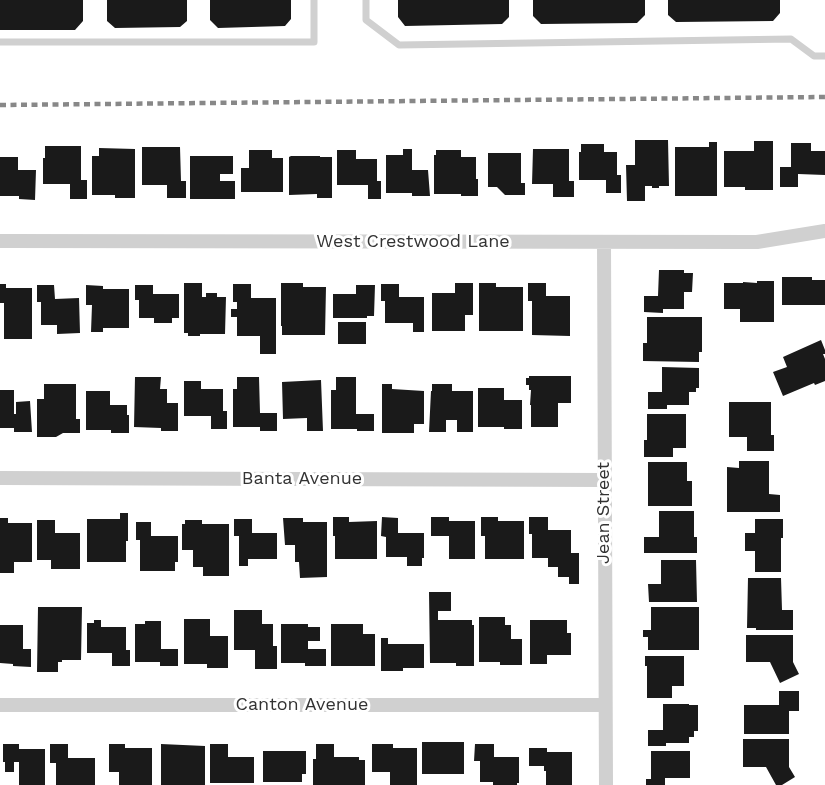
<!DOCTYPE html>
<html>
<head>
<meta charset="utf-8">
<style>
  body { margin:0 }
  canvas { display:block; background:#fff }
</style>
</head>
<body>
<canvas width="825" height="785"></canvas>
<script>
const ctx = document.querySelector('canvas').getContext('2d');
ctx.lineJoin = 'round';
function fill(path, color) { ctx.fillStyle = color; ctx.fill(path, 'evenodd'); }
const poly = rows => new Path2D(rows.map(r => 'M' + r).join(''));
function strokePath(path, color, width, dash) { ctx.strokeStyle = color; ctx.lineWidth = width; ctx.lineCap = dash ? 'butt' : 'round'; ctx.setLineDash(dash || []); ctx.stroke(path); }
function drawText(font, color, halo, rows, align = 'center') {
  ctx.font = font + ' "Work Sans",sans-serif'; ctx.lineWidth = 6; ctx.setLineDash([]); ctx.textBaseline = 'middle'; ctx.strokeStyle = halo; ctx.fillStyle = color; for (const [text, x, y, turn = 0] of rows) {
    ctx.save(); ctx.translate(x, y); ctx.rotate((+turn || 0) * Math.PI / 180); ctx.textAlign = isNaN(turn) ? turn : align; if (halo) ctx.strokeText(text, 0, 0); ctx.fillText(text, 0, 0); ctx.restore();
  }
}
fill(poly([
  [0,0,83,0,83,21,75,30,0,30],
  [107,0,187,0,187,21,180,27,115,28,107,21],
  [210,0,291,0,291,19,285,26,218,28,210,20],
  [398,0,509,0,509,17,502,24,405,26,398,17],
  [533,0,645,0,645,15,637,23,541,24,533,16],
  [668,0,780,0,780,13,773,21,676,22,668,15],
  [635,140,668,140,669,186,659,186,659,188,652,188,652,186,645,186,645,201,627,201,626,165,635,165],
  [754,141,773,141,773,190,745,190,745,187,724,187,724,151,754,151],
  [709,142,717,142,717,196,675,196,675,147,709,147],
  [791,143,811,143,811,151,825,151,825,175,798,174,798,187,780,187,780,167,791,167],
  [581,144,604,144,604,152,617,152,617,175,621,175,621,193,606,193,606,180,579,180,579,152,581,152],
  [45,146,81,146,81,180,87,180,87,199,70,199,70,184,43,184,43,158,45,158],
  [142,147,180,147,181,181,186,181,186,198,167,198,167,185,142,185],
  [99,148,135,149,135,198,115,198,115,195,92,195,92,156,99,156],
  [403,149,412,149,412,170,428,170,430,196,412,196,412,193,386,193,386,155,403,155],
  [533,149,569,149,569,181,574,181,574,197,553,197,553,184,532,184],
  [249,150,272,150,272,158,283,158,283,192,241,192,241,168,249,168],
  [337,150,356,150,356,159,377,159,377,181,381,181,381,199,368,199,368,185,337,185],
  [436,150,461,150,461,157,476,157,476,179,478,179,478,196,461,196,461,194,434,194,434,155,436,155],
  [488,153,521,153,521,183,525,183,525,195,505,195,497,187,488,187],
  [190,156,233,156,233,174,220,174,220,181,235,181,235,199,190,199],
  [291,156,320,156,320,157,332,157,332,198,317,198,317,194,289,195,289,157],
  [0,157,18,157,18,170,36,170,35,200,19,199,19,196,0,196],
  [659,270,684,270,684,273,693,273,692,292,684,292,684,309,663,309,663,313,644,312,644,296,658,296],
  [782,277,812,277,812,280,825,280,825,305,782,305],
  [757,281,774,281,774,322,740,322,740,309,724,309,724,283,743,283,743,282,757,283],
  [184,283,202,283,202,297,206,297,206,293,217,293,217,297,226,297,225,334,200,334,200,336,188,336,188,333,184,333],
  [281,283,303,283,303,287,326,287,325,335,282,335,282,326,281,326],
  [455,283,473,283,473,315,465,315,465,331,432,331,432,293,455,293],
  [479,283,496,283,496,287,523,287,523,331,479,331],
  [528,283,546,283,546,296,570,296,570,336,532,335,532,301,528,301],
  [0,284,6,284,6,288,32,288,32,339,4,339,4,303,0,303],
  [233,284,251,284,251,298,276,298,276,354,260,354,260,336,237,336,237,317,231,317,231,309,237,309,237,302,233,302],
  [381,284,399,284,399,297,424,297,424,332,413,332,413,323,385,323,385,301,381,301],
  [37,285,54,285,55,299,79,298,80,333,57,334,57,325,41,325,41,302,37,302],
  [86,285,103,286,103,289,129,289,129,328,103,328,103,332,91,332,92,305,86,305],
  [135,285,153,285,153,294,179,294,179,318,172,318,172,323,154,323,154,318,139,318,139,300,135,300],
  [356,285,375,285,374,316,367,316,367,318,333,318,333,294,356,294],
  [647,317,702,317,702,352,699,352,699,362,643,361,643,343,647,343],
  [338,322,366,322,366,344,338,344],
  [821,340,825,350,825,354,823,354,825,359,825,381,815,385,814,383,783,396,773,372,787,367,783,357],
  [662,367,699,368,699,388,696,388,696,392,689,392,689,405,667,405,667,409,648,409,648,392,662,392],
  [529,376,571,376,571,403,558,403,558,427,531,427,531,405,530,405,531,390,529,390,529,385,526,385,526,378,529,378],
  [135,377,161,377,160,389,167,389,167,403,178,403,178,431,161,431,161,428,134,427],
  [237,377,259,377,260,413,277,413,277,431,260,431,260,427,233,427,233,389,237,389],
  [336,377,356,377,356,414,374,414,374,431,357,431,357,429,331,429,331,390,336,390],
  [321,380,323,431,307,431,307,418,283,419,282,382],
  [184,381,201,381,201,389,223,389,223,411,227,411,227,429,211,429,211,416,184,416],
  [44,384,76,384,76,419,80,419,80,433,63,433,56,437,37,437,37,399,44,399],
  [382,384,392,384,392,389,424,391,424,424,414,424,414,433,382,433],
  [432,384,452,384,452,391,473,391,473,432,457,432,457,420,446,420,446,432,429,432,431,391,432,391],
  [478,388,504,388,504,400,522,400,522,429,504,429,504,427,478,427],
  [0,390,14,390,14,414,16,414,16,402,30,401,32,432,14,432,14,428,0,428],
  [86,391,110,391,110,405,127,405,127,415,129,415,129,433,111,433,111,430,86,430],
  [729,402,771,402,771,435,774,435,774,451,747,451,747,437,729,437],
  [647,414,686,414,686,448,673,448,673,457,644,457,644,440,647,440],
  [739,461,769,461,769,494,780,495,780,512,727,512,727,467,739,468],
  [648,462,687,462,687,481,692,481,692,506,648,506],
  [659,511,694,511,694,537,697,537,697,553,644,553,644,537,659,537],
  [120,513,128,513,128,541,126,541,126,562,87,562,87,519,120,519],
  [333,517,349,517,349,522,377,521,377,559,335,559,335,536,333,536],
  [382,517,398,518,398,533,424,533,424,558,422,558,422,566,407,566,407,557,386,557,386,537,381,536],
  [431,517,449,517,449,521,475,521,475,559,449,559,449,536,431,536],
  [481,517,498,517,498,521,524,521,524,559,485,559,485,536,481,536],
  [529,517,548,517,548,530,571,530,571,553,579,553,579,584,569,584,569,577,558,577,558,567,548,567,548,558,532,558,532,534,529,534],
  [0,518,8,518,8,523,32,523,32,562,14,562,14,573,0,573],
  [283,518,303,518,303,522,327,522,327,577,300,578,299,562,295,562,295,545,285,545],
  [234,519,252,519,252,533,277,533,277,559,248,559,248,566,239,566,239,536,234,536],
  [755,519,783,519,783,538,781,538,781,572,755,572,755,551,745,551,745,533,755,533],
  [37,520,55,520,55,533,80,533,80,569,51,569,51,560,37,560],
  [185,520,202,520,202,524,229,524,229,576,203,576,203,567,193,567,193,550,182,550,182,524,185,524],
  [136,522,151,522,151,536,178,536,178,562,175,562,175,571,140,571,140,540,136,540],
  [661,560,696,560,697,602,649,602,648,584,661,584],
  [748,578,781,578,782,610,793,610,793,630,756,630,756,628,747,628],
  [429,592,451,592,451,611,438,611,438,620,472,620,472,625,474,625,474,666,456,666,456,663,430,663],
  [38,607,82,607,81,660,62,660,62,662,58,662,58,672,37,672],
  [651,607,699,607,699,650,648,650,648,637,643,637,643,630,651,630],
  [234,610,262,610,262,624,273,624,273,646,277,646,277,669,255,669,255,650,234,650],
  [479,617,505,617,505,625,511,625,511,639,522,639,522,665,500,665,500,662,479,662],
  [184,619,210,619,210,636,228,636,228,668,207,668,207,664,184,664],
  [94,620,101,620,101,627,126,627,126,650,130,650,130,666,112,666,112,653,87,653,87,623,94,623],
  [530,620,567,620,567,633,571,633,571,655,547,655,547,664,530,664],
  [145,621,161,621,161,649,178,649,178,666,160,666,160,662,135,662,135,624,145,624],
  [281,624,308,624,308,627,320,627,320,641,308,641,308,649,326,649,326,666,305,666,305,663,281,663],
  [331,624,363,624,363,634,375,634,375,666,331,666],
  [0,625,23,625,23,649,31,649,31,667,13,666,13,664,0,663],
  [746,635,793,635,793,662,799,674,780,683,770,662,746,662],
  [381,638,388,638,388,644,424,644,424,668,403,668,403,671,381,671],
  [645,656,684,656,684,686,672,686,672,698,647,698,647,666,645,666],
  [779,691,799,691,799,711,789,711,789,734,744,734,744,705,779,705],
  [663,704,689,704,689,705,698,705,698,731,694,731,694,737,689,737,689,743,666,743,666,746,648,746,648,730,663,730],
  [743,739,789,739,789,767,795,777,782,785,776,785,766,767,743,767],
  [422,742,464,742,464,774,422,774],
  [3,744,19,744,19,749,45,749,45,785,19,785,19,762,14,762,14,772,5,772,5,762,3,762],
  [50,744,68,744,68,758,95,758,95,785,56,785,56,763,50,763],
  [109,744,125,744,125,748,152,748,152,785,119,785,119,772,109,772],
  [161,744,205,746,205,785,161,785],
  [210,744,228,744,228,757,254,757,254,783,210,783],
  [316,744,334,744,334,757,359,757,359,760,365,760,365,785,313,785,313,759,316,759],
  [372,744,393,744,393,748,417,748,417,785,390,785,390,772,372,772],
  [475,744,494,744,494,757,519,757,519,783,517,783,517,785,493,785,493,782,480,782,480,761,474,761],
  [529,748,547,748,547,752,572,752,572,785,546,785,546,771,544,771,544,766,529,766],
  [263,751,306,751,306,774,302,774,302,782,263,782],
  [651,751,690,751,690,778,665,778,665,785,646,785,646,779,651,779]
]), '#1a1a1a');
strokePath(poly([
  [366,0,366,20,399,45,791,39,814,56,825,56],
  [0,42,314,42,314,0]
]), '#d0d0d0', 7);
strokePath(poly([
  [0,241,757,242,825,231],
  [604,242,606,785],
  [0,478,604,480],
  [0,705,605,705]
]), '#d0d0d0', 14);
strokePath(poly([
  [0,105,825,97]
]), '#888', 4.5, [6, 4.5]);
drawText('18px', '#333', '#fff', [
  ["West Crestwood Lane",413,242],
  ["Banta Avenue",302,479],
  ["Jean Street",604,513,-90],
  ["Canton Avenue",302,705]
]);
</script>
</body>
</html>
